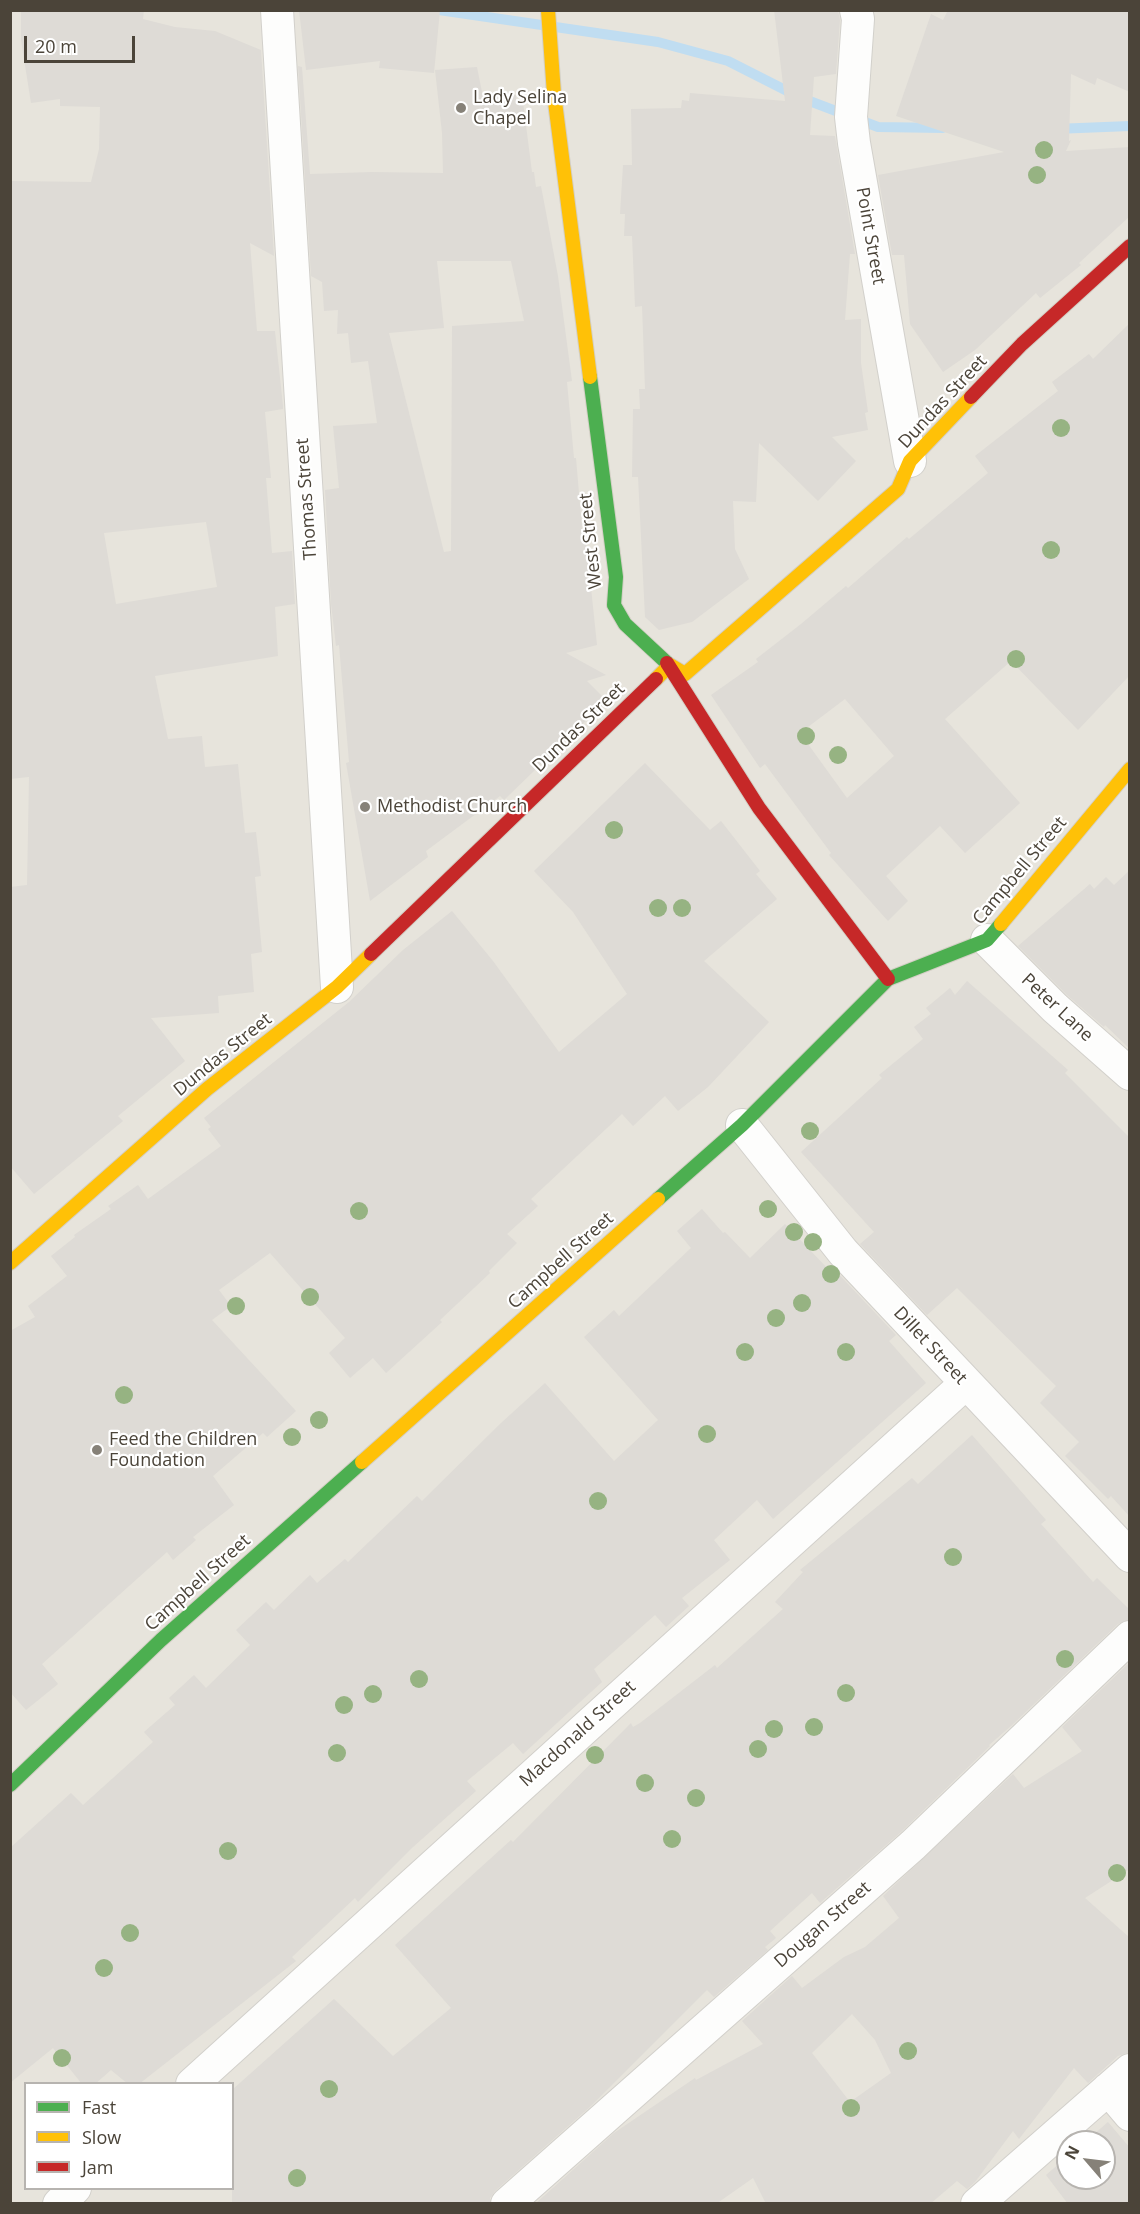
<!DOCTYPE html>
<html>
<head>
<meta charset="utf-8">
<style>
  body { margin:0 }
  #map { position:relative; width:1140px; height:2214px; overflow:hidden; background:#f4f2ee; font-family:"Open Sans",sans-serif }
  canvas { display:block }
  .frame { position:absolute; inset:0; border:12px solid #4b4439; pointer-events:none }
  .legend { position:absolute; left:24px; top:2082px; width:210px; height:108px; box-sizing:border-box; background:#fff; border:2px solid #b7b4b0; margin:0; padding:8px 10px; list-style:none; font-size:18px; color:#4b4439 }
  .legend li { display:flex; align-items:center; gap:12px; height:30px }
  .legend b { width:30px; border:2px solid #b7b4b0 }
  .north { position:absolute; left:1056px; top:2130px; width:60px; height:60px; box-sizing:border-box; background:#fff; border:2px solid #b7b4b0; border-radius:50%; rotate:298deg; font-size:16px; font-weight:700; line-height:24px; text-align:center; color:#4b4439 }
  .north::after { content:''; display:block; margin:auto; width:21px; height:27px; background:#868178; clip-path:polygon(50% 0,100% 100%,50% 72%,0 100%) }
  .scale { position:absolute; left:24px; top:36px; width:111px; height:27px; box-sizing:border-box; border:3px solid #4b4439; border-top:0; padding-left:8px; font-size:18px; line-height:21px; white-space:nowrap; color:#4b4439; -webkit-text-stroke:4px #fff; paint-order:stroke }
</style>
</head>
<body>
<div id="map">
<canvas width="1140" height="2214"></canvas>
<div class="frame"></div>
<ul class="legend">
<li><b style="height:8px;background:#4caf50"></b>Fast</li>
<li><b style="height:8px;background:#ffc107"></b>Slow</li>
<li><b style="height:8px;background:#c62828"></b>Jam</li>
</ul>
<div class="north">N</div>
<div class="scale">20 m</div>
</div>
<script>
const ctx = document.querySelector('canvas').getContext('2d');
ctx.lineJoin = 'round';
function fill(path, color) { ctx.fillStyle = color; ctx.fill(path, 'evenodd'); }
const poly = rows => new Path2D(rows.map(r => 'M' + r).join(''));
function strokePath(path, color, width, dash) { ctx.strokeStyle = color; ctx.lineWidth = width; ctx.lineCap = dash ? 'butt' : 'round'; ctx.setLineDash(dash || []); ctx.stroke(path); }
function drawText(font, color, halo, rows, align = 'center') {
  ctx.font = font + ' "Open Sans",sans-serif'; ctx.lineWidth = 4.5; ctx.setLineDash([]); ctx.textBaseline = 'middle'; ctx.strokeStyle = halo; ctx.fillStyle = color; for (const [text, x, y, turn = 0] of rows) {
    ctx.save(); ctx.translate(x, y); ctx.rotate((+turn || 0) * Math.PI / 180); ctx.textAlign = isNaN(turn) ? turn : align; if (halo) ctx.strokeText(text, 0, 0); ctx.fillText(text, 0, 0); ctx.restore();
  }
}
fill(poly([
  [11,11,1129,11,1129,2203,11,2204],
  [26,2084,232,2084,232,2188,26,2188],
  [1068,2142,1104,2142,1104,2178,1068,2178]
]), '#e7e4dc');
strokePath(poly([
  [439,10,658,42,728,61,799,97,878,127,943,128],
  [1055,129,1130,126]
]), '#c0ddf1', 10);
fill(poly([
  [21,10,144,10,143,19,175,27,215,31,261,50,274,256,250,243,257,331,275,331,283,406,283,409,265,412,271,478,266,478,272,553,292,551,295,604,275,607,278,656,155,676,168,739,202,736,205,767,238,764,245,833,256,832,261,876,255,877,262,952,251,954,254,992,218,996,219,1013,151,1018,185,1061,118,1116,123,1121,34,1194,10,1166,10,887,27,885,29,777,10,779,10,181,91,182,99,149,100,107,60,106,60,99,31,103,21,40],
  [206,522,217,587,116,604,104,533],
  [299,10,440,10,434,73,379,68,380,61,306,70],
  [774,10,838,10,840,20,836,74,814,77,810,135,835,136,855,254,850,254,845,320,861,319,861,363,868,412,865,413,868,430,832,437,856,461,818,501,759,443,756,502,733,501,735,549,749,579,692,622,659,630,645,617,638,477,632,477,633,409,640,409,639,389,645,389,642,306,635,307,632,236,624,236,625,214,620,214,623,165,632,165,631,109,681,108,682,100,689,101,690,93,785,101],
  [948,10,1130,10,1130,92,1097,78,1095,85,1071,74,1069,141,1071,140,1066,151,1130,147,1130,216,1079,263,1081,265,1040,298,1036,293,975,350,943,372,910,324,904,255,892,255,878,175,1004,152,896,116,931,14,943,20],
  [298,66,302,67,310,174,372,172,443,173,442,133,435,70,477,67,483,97,516,95,516,103,523,102,532,172,534,172,536,187,541,186,558,276,572,381,567,382,574,458,576,458,583,540,586,540,597,645,566,653,606,675,587,681,602,696,603,704,504,800,500,796,426,851,428,857,370,901,346,763,349,762,339,645,336,646,331,604,325,490,339,488,333,426,377,423,368,361,351,363,348,333,337,334,338,310,324,311,322,282,311,276],
  [437,261,511,261,524,321,452,326,451,551,444,552,389,333,444,328],
  [1130,323,1130,675,1078,730,1011,661,945,719,1020,803,965,853,940,826,886,876,908,901,888,921,829,855,831,853,765,764,760,768,711,695,758,662,756,659,801,624,846,586,848,588,907,537,909,539,988,473,975,456,1058,391,1052,382,1089,354,1093,359],
  [845,699,894,756,847,798,800,733],
  [645,763,710,830,721,821,760,871,756,874,777,899,704,961,769,1022,708,1087,678,1111,665,1096,633,1126,622,1114,531,1199,538,1206,507,1234,517,1243,489,1271,490,1273,440,1320,442,1322,386,1373,373,1358,350,1378,329,1353,345,1338,270,1253,219,1290,231,1306,212,1320,296,1411,267,1437,263,1433,213,1476,234,1505,193,1537,196,1540,173,1560,167,1552,42,1664,58,1684,26,1710,10,1692,10,1331,35,1317,28,1306,67,1276,51,1256,75,1237,74,1235,111,1209,108,1206,138,1185,148,1199,221,1146,208,1129,211,1127,204,1118,349,1002,403,950,452,911,493,961,559,1052,627,994,573,912,534,871],
  [1130,870,1130,1049,1105,1025,1104,1027,1067,995,1018,946,1090,884,1094,889,1106,877,1114,885],
  [967,981,1068,1070,1065,1073,1130,1138,1130,1517,1111,1496,1108,1499,1065,1456,1079,1442,1040,1403,1056,1386,957,1288,927,1315,860,1244,874,1232,801,1152,882,1078,879,1075,923,1039,914,1027,931,1014,926,1008,950,988,955,995],
  [702,1209,723,1233,725,1232,750,1258,785,1224,829,1270,832,1267,896,1335,889,1341,926,1383,773,1519,757,1500,714,1540,730,1560,682,1598,689,1606,666,1627,655,1615,594,1669,602,1682,523,1754,513,1743,467,1781,476,1791,413,1847,358,1902,355,1898,292,1957,296,1961,139,2084,128,2084,111,2070,95,2084,82,2084,53,2048,10,2083,10,1848,71,1793,83,1805,153,1742,144,1732,175,1705,169,1698,194,1675,206,1688,250,1645,236,1630,266,1602,274,1610,310,1575,317,1583,345,1559,348,1562,417,1496,422,1501,501,1423,545,1383,614,1461,658,1420,584,1337,614,1310,619,1316,691,1248,677,1231],
  [972,1435,1046,1520,1041,1524,1093,1582,1097,1578,1130,1610,1130,1620,1118,1624,1011,1726,989,1745,990,1746,901,1832,820,1903,812,1893,770,1931,776,1938,765,1947,768,1950,714,1997,707,1990,592,2105,495,2191,490,2198,490,2204,232,2204,232,2090,334,1999,393,2056,451,2008,395,1945,511,1840,513,1842,631,1723,633,1727,640,1723,715,1665,717,1668,783,1609,775,1602,803,1572,800,1570,912,1478,918,1484],
  [1130,1662,1130,1869,1085,1898,1130,1938,1130,2052,1118,2056,1088,2083,1074,2068,1019,2139,1013,2131,975,2182,967,2189,957,2181,930,2204,766,2204,753,2178,716,2204,535,2204,614,2133,695,2078,696,2080,763,2044,742,2021,792,1976,802,1988,844,1957,865,1947,899,1918,883,1896,1013,1774,1024,1788,1082,1751,1062,1727],
  [852,2014,875,2040,891,2073,850,2102,812,2053],
  [1108,2122,1130,2148,1130,2204,1068,2204,1046,2175,1068,2156,1068,2178,1104,2178,1104,2142,1085,2142]
]), '#dedbd6');
const street = poly([
  [277,10,337,987],
  [856,10,858,19,851,117,854,143,910,461],
  [987,940,1055,1008,1130,1074],
  [742,1125,843,1252,1130,1556],
  [192,2084,965,1384],
  [1108,2089,1130,2115],
  [59,2204,75,2188],
  [507,2204,913,1845,1130,1637],
  [977,2204,1130,2070]
]);
const fast = poly([
  [590,377,616,577,614,605,625,624,667,663],
  [658,1199,742,1125,888,979,987,940,1001,924],
  [10,1785,161,1640,362,1462]
]);
const slow = poly([
  [548,10,554,94,590,377],
  [656,679,670,665,685,674,898,489,910,461,971,397],
  [1001,924,1130,769],
  [10,1263,207,1089,337,987,371,954],
  [362,1462,658,1199]
]);
const jam = poly([
  [971,397,1022,344,1130,246],
  [667,663,759,808,888,979],
  [371,954,656,679]
]);
strokePath(street, '#d2d0cb', 34);
strokePath(fast, '#d3cfc5', 16);
strokePath(slow, '#d3cfc5', 16);
strokePath(jam, '#d3cfc5', 16);
strokePath(street, '#fdfdfc', 32);
strokePath(fast, '#4caf50', 14);
strokePath(slow, '#ffc107', 14);
strokePath(jam, '#c62828', 14);
ctx.fillStyle = '#96b382';
for (const [x, y] of [
  [1044,150],
  [1037,175],
  [1061,428],
  [1051,550],
  [1016,659],
  [806,736],
  [838,755],
  [614,830],
  [658,908],
  [682,908],
  [810,1131],
  [768,1209],
  [359,1211],
  [794,1232],
  [813,1242],
  [831,1274],
  [310,1297],
  [802,1303],
  [236,1306],
  [776,1318],
  [745,1352],
  [846,1352],
  [124,1395],
  [319,1420],
  [707,1434],
  [292,1437],
  [598,1501],
  [953,1557],
  [1065,1659],
  [419,1679],
  [846,1693],
  [373,1694],
  [344,1705],
  [814,1727],
  [774,1729],
  [758,1749],
  [337,1753],
  [595,1755],
  [645,1783],
  [696,1798],
  [672,1839],
  [228,1851],
  [1117,1873],
  [130,1933],
  [104,1968],
  [908,2051],
  [62,2058],
  [329,2089],
  [851,2108],
  [297,2178]
]) { ctx.beginPath(); ctx.arc(x, y, 9, 0, 2 * Math.PI); ctx.fill(); }
for (const [x, y, r, color] of [
  [461,108,6,"#868178"],
  [365,807,6,"#868178"],
  [97,1450,6,"#868178"]
]) { const dot = new Path2D(); dot.arc(x, y, r, 0, 2 * Math.PI); ctx.fillStyle = color; ctx.fill(dot); strokePath(dot, '#fff', 2); }
drawText('18px', '#4b4439', '#fff', [
  ["Lady Selina",473,98],
  ["Chapel",473,119],
  ["Methodist Church",377,807],
  ["Feed the Children",109,1440],
  ["Foundation",109,1461]
], 'left');
drawText('18px', '#4b4439', '#fff', [
  ["Point Street",870,236,80],
  ["Dundas Street",943,402,-47],
  ["Thomas Street",307,499,-94],
  ["West Street",591,541,-96],
  ["Dundas Street",579,728,-44],
  ["Campbell Street",1020,871,-50],
  ["Peter Lane",1057,1008,43],
  ["Dundas Street",223,1055,-39],
  ["Campbell Street",561,1261,-42],
  ["Dillet Street",930,1346,47],
  ["Campbell Street",198,1583,-42],
  ["Macdonald Street",578,1734,-42],
  ["Dougan Street",823,1925,-41]
]);
</script>
</body>
</html>
